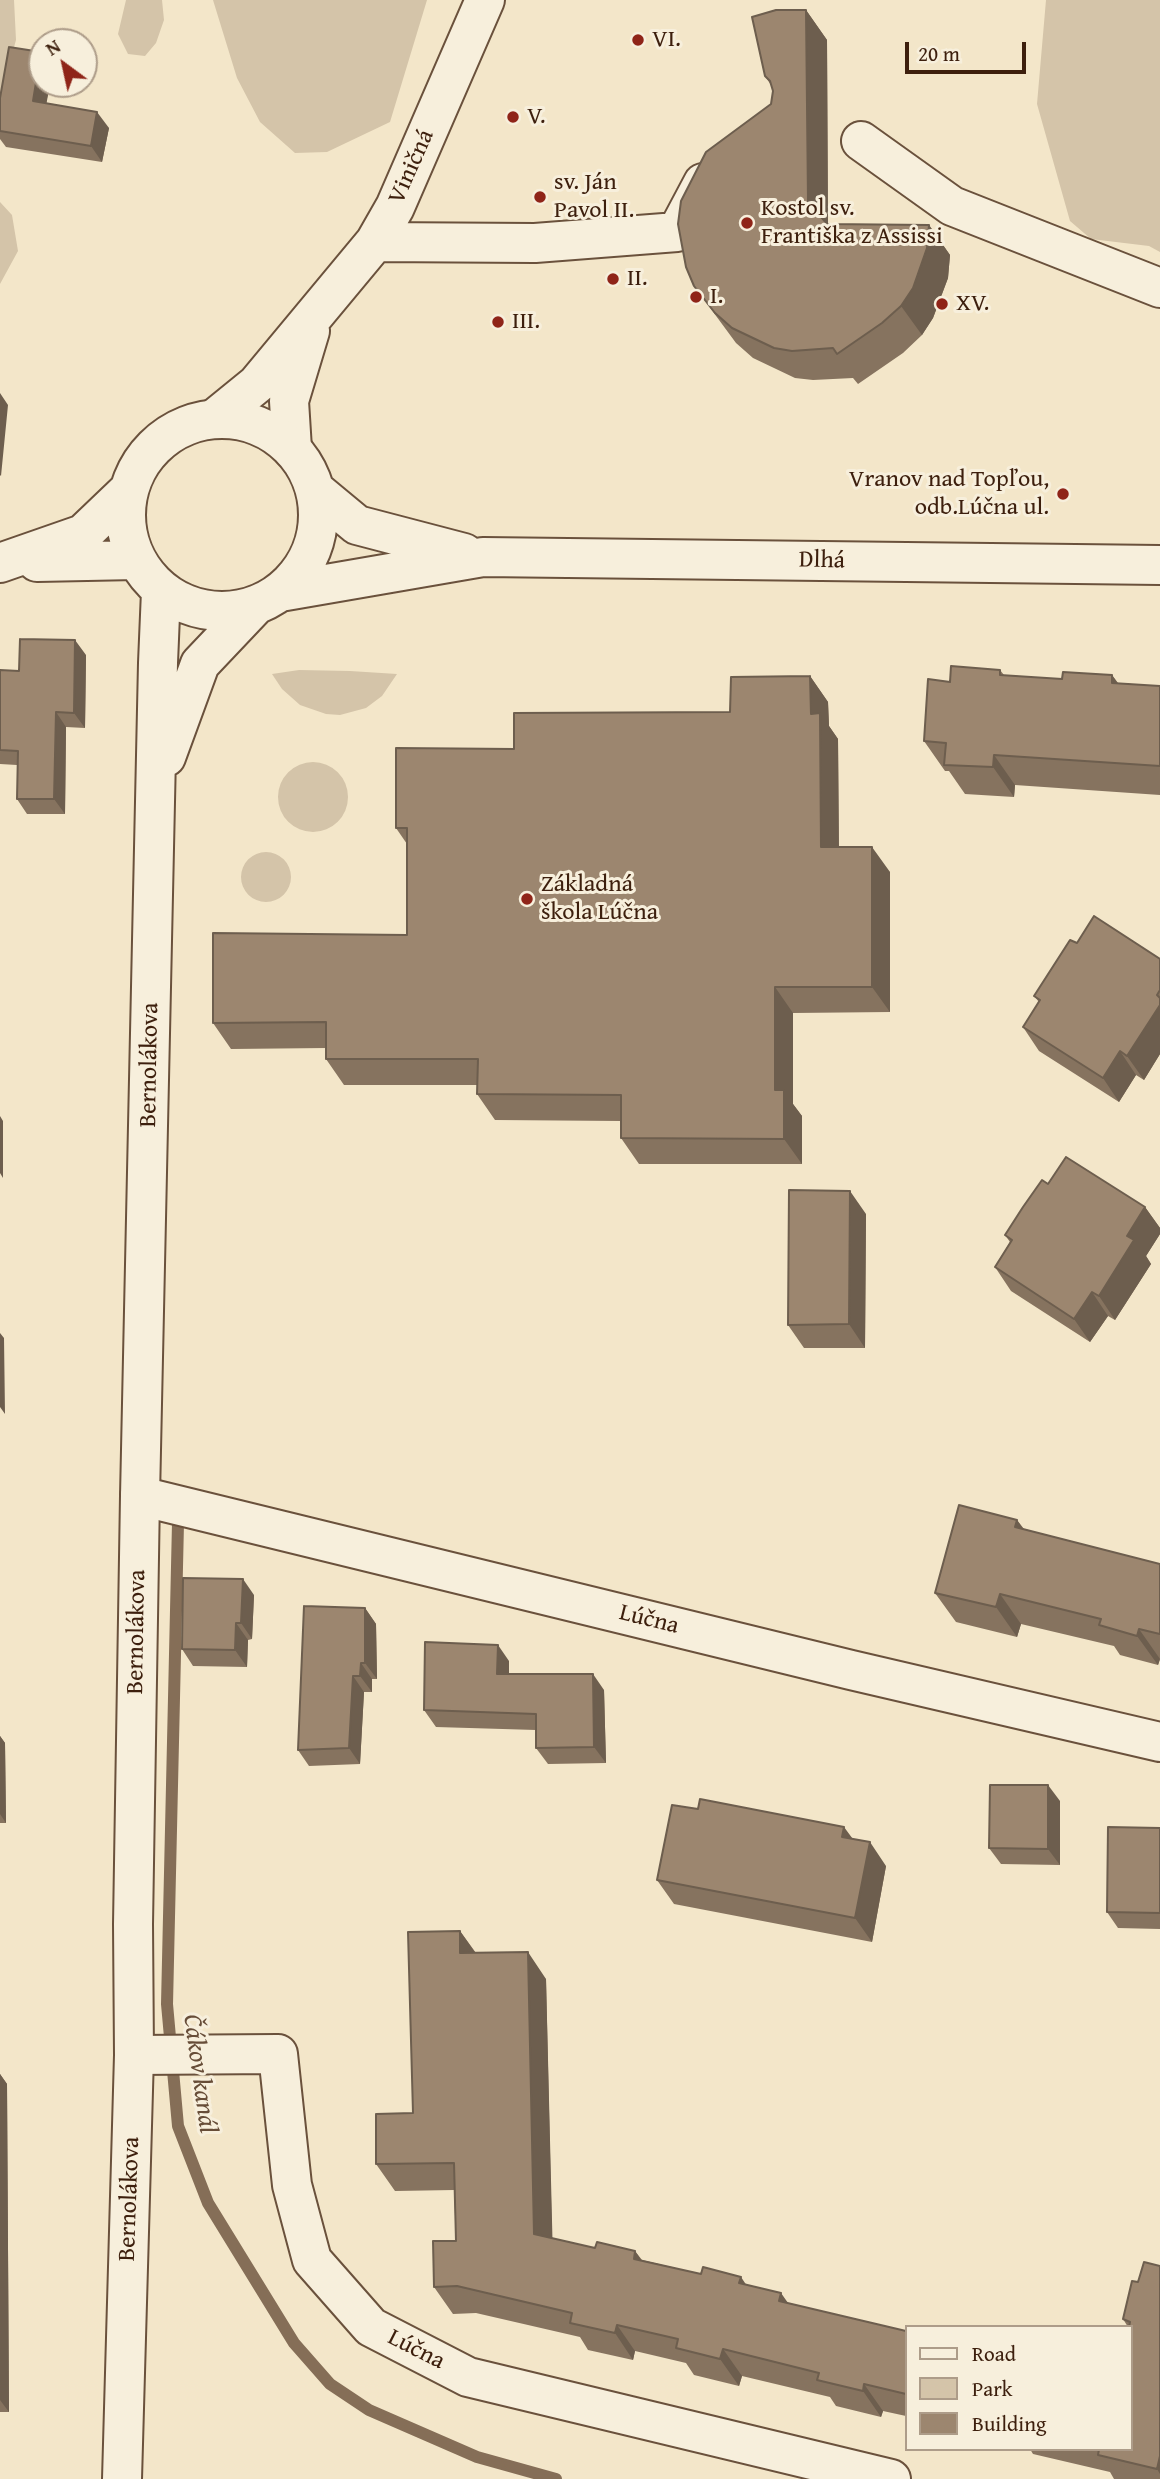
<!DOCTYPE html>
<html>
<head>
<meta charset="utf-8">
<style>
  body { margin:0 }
  #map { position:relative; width:1160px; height:2479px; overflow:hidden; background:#f3e6c9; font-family:"Gentium Book Plus",serif }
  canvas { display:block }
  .legend { position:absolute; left:905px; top:2325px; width:228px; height:126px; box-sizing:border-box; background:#f7efdc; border:2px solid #ad9c89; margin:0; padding:9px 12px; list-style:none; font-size:21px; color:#3d1f0d }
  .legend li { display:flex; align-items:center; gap:14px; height:35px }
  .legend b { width:35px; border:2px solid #ad9c89 }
  .north { position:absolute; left:28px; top:28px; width:70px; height:70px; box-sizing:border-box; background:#f7efdc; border:2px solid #ad9c89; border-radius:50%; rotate:327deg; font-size:19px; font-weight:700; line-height:28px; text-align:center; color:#3d1f0d }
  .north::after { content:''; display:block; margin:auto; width:24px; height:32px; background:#8f2418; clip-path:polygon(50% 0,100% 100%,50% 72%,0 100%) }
  .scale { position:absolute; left:905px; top:42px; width:121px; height:32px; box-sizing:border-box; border:4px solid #3d1f0d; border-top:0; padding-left:9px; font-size:21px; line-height:24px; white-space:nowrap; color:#3d1f0d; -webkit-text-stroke:5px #f7efdc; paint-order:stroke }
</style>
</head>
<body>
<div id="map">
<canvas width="1160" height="2479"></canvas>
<ul class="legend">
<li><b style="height:9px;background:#f7efdc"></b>Road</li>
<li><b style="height:19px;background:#d4c4a9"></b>Park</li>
<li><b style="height:19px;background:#9c866f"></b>Building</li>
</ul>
<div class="north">N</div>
<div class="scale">20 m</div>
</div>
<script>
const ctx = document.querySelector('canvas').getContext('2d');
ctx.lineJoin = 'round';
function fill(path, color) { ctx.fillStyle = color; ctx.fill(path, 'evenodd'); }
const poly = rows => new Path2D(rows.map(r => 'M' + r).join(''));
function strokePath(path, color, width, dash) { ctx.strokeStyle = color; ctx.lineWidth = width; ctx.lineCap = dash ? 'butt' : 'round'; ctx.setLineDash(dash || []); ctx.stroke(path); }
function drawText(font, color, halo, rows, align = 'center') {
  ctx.font = font + ' "Gentium Book Plus",serif'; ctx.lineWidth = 6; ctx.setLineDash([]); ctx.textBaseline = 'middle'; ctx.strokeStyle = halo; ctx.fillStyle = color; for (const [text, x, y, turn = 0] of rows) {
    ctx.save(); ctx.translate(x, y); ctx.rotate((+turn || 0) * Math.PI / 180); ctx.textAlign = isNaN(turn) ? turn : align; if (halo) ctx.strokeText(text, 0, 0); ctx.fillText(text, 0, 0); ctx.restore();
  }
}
fill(poly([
  [0,0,14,0,16,40,0,98],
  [126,0,162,0,164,20,156,43,145,56,128,54,118,34],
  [213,0,427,0,390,122,327,152,295,153,260,122,237,78],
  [1046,0,1160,0,1160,252,1149,246,1091,239,1070,221,1037,104],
  [0,202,12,215,18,251,0,284],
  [299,670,350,671,397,674,382,696,366,708,340,715,326,714,300,705,282,689,272,674],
  '278 797a35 35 0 1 1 70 0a35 35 0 1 1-70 0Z',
  '241 877a25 25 0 1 1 50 0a25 25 0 1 1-50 0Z'
]), '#d4c4a9');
strokePath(poly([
  [178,1523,167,2004,178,2126,208,2203,294,2343,330,2384,369,2410,477,2457,556,2479]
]), '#856e57', 12);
const minor = poly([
  [861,141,952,206,1160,288],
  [375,242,535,243,677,232,703,183],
  [214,419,257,384,375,242,395,207,485,0],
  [292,449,289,401,310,331],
  [140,1496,851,1670,1160,1742],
  [134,2055,278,2054,292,2185,312,2260,371,2327,468,2377,891,2479]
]);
const tertiary = poly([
  '126 515a96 96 0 1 1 192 0a96 96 0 1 1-192 0Z',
  [316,491,357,525,464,553],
  [37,562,136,560],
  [0,563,83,534,128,491],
  [280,592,483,557,1160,565],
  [166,757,200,664,254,607],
  [122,2479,134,2055,133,1924,140,1496,158,663,161,591]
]);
strokePath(minor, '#6a513c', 42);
strokePath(tertiary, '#6a513c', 42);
strokePath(minor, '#f7efdc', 38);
strokePath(tertiary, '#f7efdc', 38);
fill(poly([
  [806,10,827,40,828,224,929,225,950,255,948,278,933,318,922,335,903,353,858,384,853,378,813,380,795,378,753,358,736,343,694,286,771,104,773,91,771,85,765,76],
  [50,84,46,103,109,128,102,162,6,147,0,139,0,98],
  [86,655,85,728,66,727,65,814,27,814,17,799,17,765,0,764,0,670,19,671],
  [1000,670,1004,675,1062,679,1112,675,1118,683,1160,686,1160,795,1015,785,1014,797,965,794,949,771,945,771,924,741,950,682],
  [810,676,828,702,829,726,838,739,839,847,890,872,890,1012,793,1013,793,1104,802,1116,802,1164,639,1164,621,1138,621,1121,495,1120,477,1094,477,1085,344,1085,326,1059,326,1048,231,1049,213,1023,407,935,407,844,396,828,514,749,730,712],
  [1077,943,1160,959,1160,1054,1144,1080,1136,1075,1119,1102,1039,1051,1023,1027,1039,1002,1034,996],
  [1048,1184,1145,1207,1160,1228,1160,1234,1146,1256,1151,1264,1115,1320,1108,1316,1090,1342,1011,1291,995,1267,1010,1242,1005,1235],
  [866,1214,865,1348,804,1348,788,1325],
  [1017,1520,1024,1529,1160,1564,1160,1659,1158,1665,1120,1655,1114,1646,1021,1624,1017,1637,956,1622,935,1593],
  [254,1595,252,1639,248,1640,247,1667,193,1666,182,1649],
  [365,1608,376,1624,377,1679,372,1679,372,1692,364,1692,360,1764,309,1766,298,1750],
  [509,1661,509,1674,604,1690,606,1763,548,1764,536,1748,536,1730,436,1727,424,1710],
  [0,1736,5,1743,6,1823,0,1823],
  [1060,1801,1060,1865,1001,1864,989,1848],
  [1160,1828,1160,1929,1118,1928,1107,1912],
  [886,1866,872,1942,674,1904,657,1880],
  [460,1931,476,1953,546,1979,552,2238,595,2248,635,2251,642,2260,747,2285,788,2303,906,2331,906,2416,883,2411,881,2417,836,2406,830,2397,742,2376,739,2386,694,2375,686,2363,635,2351,633,2360,588,2350,580,2337,476,2313,453,2314,434,2287,456,2241,454,2190,395,2191,376,2164,413,2113],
  [0,2074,7,2084,9,2412,0,2412],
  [1160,2266,1160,2479,1114,2479,1110,2472,1033,2454,1030,2449,1130,2449,1130,2327,1128,2327,1123,2319,1138,2282]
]), '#86735f');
fill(poly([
  [806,10,827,40,828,230,808,201],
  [41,52,42,54,42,84,50,84,44,117,33,101],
  [97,112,109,128,102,162,91,146],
  [929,225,950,255,948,278,933,318,922,335,901,306],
  [0,393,8,405,1,476,0,475],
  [75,640,86,655,85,728,74,713],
  [1112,675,1133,705,1112,683],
  [810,676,828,702,829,726,838,739,839,872,821,847,811,714],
  [56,712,66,727,65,814,54,799],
  [994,755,1015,785,1014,797,993,767],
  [872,847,890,872,890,1012,872,987],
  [775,987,793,1013,793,1104,802,1116,802,1164,784,1139,775,1090],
  [1160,1005,1160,1054,1144,1080,1127,1056],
  [1120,1051,1136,1075,1119,1102,1103,1078],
  [0,1116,3,1121,3,1178,0,1173],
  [850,1191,866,1214,865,1348,849,1324],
  [1145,1207,1160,1228,1160,1234,1146,1256,1151,1264,1115,1320,1099,1296,1127,1236],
  [1092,1292,1108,1316,1090,1342,1074,1319],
  [0,1333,4,1338,5,1414,0,1407],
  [1017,1520,1038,1550,1015,1527],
  [243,1579,254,1595,252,1639,241,1623],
  [1000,1594,1021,1624,1017,1637,996,1607],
  [365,1608,376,1624,377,1679,365,1663],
  [236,1623,248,1640,247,1667,235,1650],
  [1139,1629,1160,1659,1158,1665,1137,1636],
  [498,1645,509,1661,509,1691,497,1674],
  [361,1663,372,1679,372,1692,360,1676],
  [593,1674,604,1690,606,1763,594,1747],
  [353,1676,364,1692,360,1764,349,1748],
  [0,1736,5,1743,6,1823,0,1814],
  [1048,1785,1060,1801,1060,1865,1048,1849],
  [844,1827,861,1850,842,1837],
  [870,1842,886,1866,872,1942,855,1918],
  [460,1931,479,1958,460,1953],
  [528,1952,546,1979,553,2261,534,2234],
  [0,2074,7,2084,9,2412,0,2400],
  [635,2251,653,2277,634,2259],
  [741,2277,759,2304,739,2283],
  [781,2293,800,2320,779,2301],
  [617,2325,635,2351,633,2360,615,2333],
  [723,2349,742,2376,739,2386,720,2359],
  [864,2384,883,2411,881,2417,863,2391],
  [1160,2456,1160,2474,1157,2469]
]), '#6d5e4e');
const building = poly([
  [776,10,806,10,808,201,827,224,929,225,927,248,913,288,901,306,882,323,837,354,833,348,792,351,774,348,732,328,715,313,694,286,686,267,678,224,681,201,706,152,771,104,773,91,770,81,765,76,752,17,776,10],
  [9,47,41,52,33,101,97,112,91,146,0,131,0,98,9,47],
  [20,639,75,640,74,713,56,712,54,799,17,799,18,751,0,750,0,670,19,671,20,639],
  [951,666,1000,670,1000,675,1062,679,1063,672,1112,675,1112,683,1160,686,1160,766,994,755,993,767,944,765,946,743,924,741,928,679,950,682,951,666],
  [810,676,811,714,820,713,821,847,872,847,872,987,775,987,775,1090,784,1090,784,1139,621,1138,621,1095,477,1094,478,1059,326,1059,326,1022,213,1023,213,933,407,935,407,828,396,828,396,748,514,749,514,713,730,712,731,677,810,676],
  [1094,916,1160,959,1160,990,1157,995,1160,998,1160,1005,1127,1056,1120,1051,1103,1078,1023,1027,1040,1000,1034,996,1070,940,1077,943,1094,916],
  [1066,1157,1145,1207,1127,1236,1134,1240,1099,1296,1092,1292,1074,1319,995,1267,1012,1240,1005,1235,1023,1207,1042,1180,1048,1184,1066,1157],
  [789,1190,850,1191,849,1324,788,1325,789,1190],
  [959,1505,1017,1520,1015,1527,1160,1564,1160,1634,1139,1629,1137,1636,1099,1625,1101,1619,1000,1594,996,1607,935,1593,959,1505],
  [183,1578,243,1579,241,1623,236,1623,235,1650,182,1649,183,1578],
  [304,1606,365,1608,365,1663,361,1663,360,1676,353,1676,349,1748,298,1750,304,1606],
  [425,1642,498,1645,497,1674,593,1674,594,1747,536,1748,536,1714,424,1710,425,1642],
  [990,1785,1048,1785,1048,1849,989,1848,990,1785],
  [700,1799,844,1827,842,1837,870,1842,855,1918,657,1880,672,1805,698,1809,700,1799],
  [1108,1827,1160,1828,1160,1913,1107,1912,1108,1827],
  [460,1931,460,1953,528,1952,534,2234,595,2248,597,2242,635,2251,634,2259,701,2274,703,2267,741,2277,739,2283,781,2293,779,2301,906,2331,906,2394,864,2384,863,2391,817,2380,819,2373,723,2349,720,2359,676,2348,678,2339,617,2325,615,2333,570,2323,572,2313,457,2286,434,2287,433,2241,456,2241,454,2163,376,2164,376,2114,413,2113,408,1932,460,1931],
  [1144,2262,1160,2266,1160,2456,1157,2469,1098,2455,1099,2449,1130,2449,1130,2327,1129,2327,1130,2322,1123,2319,1132,2281,1138,2282,1144,2262]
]);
fill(building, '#9c866f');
strokePath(building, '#6d5e4e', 2);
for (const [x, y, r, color] of [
  [638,40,7,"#8f2418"],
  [513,117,7,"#8f2418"],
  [540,197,7,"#8f2418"],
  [747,223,7,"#8f2418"],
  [613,279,7,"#8f2418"],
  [696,297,7,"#8f2418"],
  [942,304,7,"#8f2418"],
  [498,322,7,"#8f2418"],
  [1063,494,7,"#8f2418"],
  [527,899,7,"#8f2418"]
]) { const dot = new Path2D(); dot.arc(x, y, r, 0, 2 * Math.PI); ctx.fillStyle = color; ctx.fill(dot); strokePath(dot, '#f7efdc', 2.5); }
drawText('24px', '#3d1f0d', '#f7efdc', [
  ["VI.",652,40],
  ["V.",527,117],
  ["sv. Ján",554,183],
  ["Pavol II.",554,211],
  ["Kostol sv.",761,209],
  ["Františka z Assissi",761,237],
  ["II.",627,279],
  ["I.",710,297],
  ["XV.",956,304],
  ["III.",512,322],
  ["Vranov nad Topľou,",1049,480,"right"],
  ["odb.Lúčna ul.",1049,508,"right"],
  ["Základná",541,885],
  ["škola Lúčna",541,913]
], 'left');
drawText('24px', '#3d1f0d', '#f7efdc', [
  ["Viničná",412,167,-66],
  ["Dlhá",822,561,1],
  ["Bernolákova",150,1065,-89],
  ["Lúčna",649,1620,14],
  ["Bernolákova",137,1632,-89],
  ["Bernolákova",130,2199,-88],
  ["Lúčna",416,2350,27]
]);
drawText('italic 26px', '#674d38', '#f7efdc', [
  ["Čákov kanál",199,2074,82]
]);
</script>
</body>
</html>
